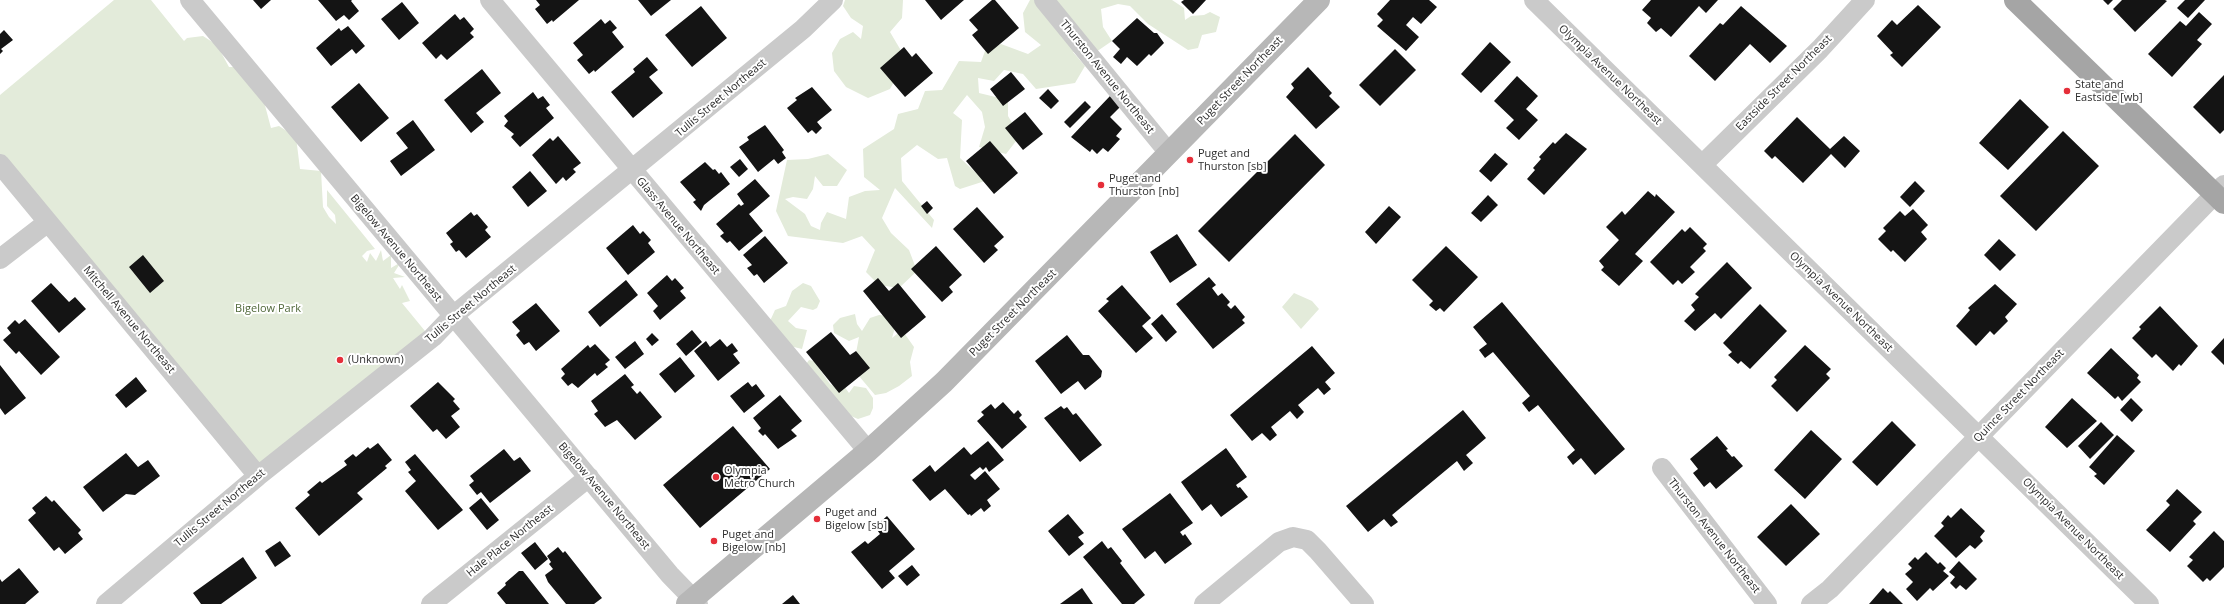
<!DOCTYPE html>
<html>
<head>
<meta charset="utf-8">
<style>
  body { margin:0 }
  canvas { display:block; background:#fff }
</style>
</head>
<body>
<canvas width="2224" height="604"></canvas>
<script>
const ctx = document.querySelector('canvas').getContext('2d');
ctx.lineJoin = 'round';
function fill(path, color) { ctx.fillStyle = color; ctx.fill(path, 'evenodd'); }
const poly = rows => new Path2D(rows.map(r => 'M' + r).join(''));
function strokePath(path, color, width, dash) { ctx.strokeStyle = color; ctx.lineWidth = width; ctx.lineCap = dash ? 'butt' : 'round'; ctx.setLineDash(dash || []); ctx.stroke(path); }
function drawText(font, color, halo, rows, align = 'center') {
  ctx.font = font + ' "Open Sans",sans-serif'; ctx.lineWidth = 4; ctx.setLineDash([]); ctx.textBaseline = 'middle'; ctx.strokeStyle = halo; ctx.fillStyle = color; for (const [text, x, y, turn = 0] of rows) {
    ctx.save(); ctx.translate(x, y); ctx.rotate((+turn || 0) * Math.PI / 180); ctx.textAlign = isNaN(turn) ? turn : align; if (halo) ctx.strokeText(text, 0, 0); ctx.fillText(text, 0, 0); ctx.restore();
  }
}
fill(poly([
  [114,0,151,0,184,41,187,38,203,36,217,45,229,67,240,67,263,98,271,128,279,126,296,137,300,169,321,171,323,207,329,217,336,224,335,215,327,206,327,190,375,249,367,251,362,256,367,262,370,253,376,261,381,250,383,261,391,255,391,268,401,262,394,273,405,277,393,278,400,289,402,285,410,301,402,303,425,331,261,468,0,155,0,95],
  [845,0,903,0,902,18,890,32,903,54,899,73,890,89,868,98,846,87,834,71,832,53,840,39,853,32,861,39,863,26,851,18,843,6],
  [1030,0,1172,0,1184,8,1185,20,1191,16,1204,15,1210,12,1220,17,1216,32,1202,35,1198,48,1188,50,1148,24,1130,6,1118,4,1101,9,1103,27,1112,41,1096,52,1073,52,1085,66,1075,83,1036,89,1023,74,1004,70,994,81,978,78,979,93,1008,100,1008,116,1020,136,1006,154,979,147,985,127,982,112,967,95,953,113,962,120,960,158,985,181,960,189,955,186,947,158,938,159,917,145,901,158,902,181,934,220,932,228,895,188,882,218,891,233,909,250,917,271,899,288,879,285,866,272,875,250,862,236,843,243,788,236,776,211,787,160,808,159,828,154,847,170,837,186,823,186,815,176,813,189,807,199,793,197,785,199,805,214,811,226,820,230,821,223,827,212,846,219,849,197,865,191,880,190,864,177,863,149,894,129,898,114,918,109,925,91,942,90,959,61,981,62,985,51,1001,44,1028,54,1041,45,1025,32,1023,13],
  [803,283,811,286,820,301,817,308,813,310,801,307,788,321,796,328,807,330,802,349,790,346,770,321,775,310,786,306,792,291],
  [1294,293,1312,301,1319,309,1301,329,1282,307],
  [855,314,857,324,862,331,870,318,879,315,889,316,896,324,892,338,902,330,914,347,910,362,912,376,899,386,886,393,875,395,853,369,859,337,849,341,834,333,833,325,840,318],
  [809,360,814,361,830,384,838,388,844,386,849,393,854,386,866,388,873,398,873,408,870,415,858,419,851,416,806,364]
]), '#e3ebda');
fill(poly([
  [253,0,271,0,261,9],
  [318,0,352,0,351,1,359,11,349,20,344,15,336,21],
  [536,0,579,0,553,22,552,20,547,24,535,9,540,5],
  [638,0,671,0,651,16],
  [925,0,964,0,941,20],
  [992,0,995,0,1019,28,988,54,972,35,978,30,969,20],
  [1184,0,1206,0,1193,14,1181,2],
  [1390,0,1429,0,1437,7,1421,24,1413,17,1406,25,1419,37,1406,51,1377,26,1383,20,1377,14],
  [1651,0,1718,0,1706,13,1699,6,1671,37,1661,28,1656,32,1647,23,1651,18,1642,10],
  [2103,0,2113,0,2108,5],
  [2122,0,2165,0,2167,1,2135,32,2113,9],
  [2185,0,2205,0,2188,18,2177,8],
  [402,2,419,23,399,40,381,19],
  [1918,5,1941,27,1902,67,1890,55,1893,53,1877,36,1892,20,1897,25],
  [701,6,727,38,692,67,665,35],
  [1741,6,1787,46,1770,63,1750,44,1715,81,1689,56,1720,23,1723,25],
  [2199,12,2212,24,2197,40,2202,44,2172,77,2148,54,2180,21,2186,26],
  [455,14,460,20,464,17,474,29,470,33,474,37,447,60,441,54,436,59,422,43],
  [1137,18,1154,33,1157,33,1164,43,1151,56,1149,54,1137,66,1127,57,1121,64,1113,57,1120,49,1112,41],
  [601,19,605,24,610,20,617,28,612,32,624,47,595,72,594,70,589,74,577,60,583,55,573,43],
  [348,26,365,46,356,54,352,49,331,66,316,48,339,28,341,31],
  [4,30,13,40,1,49,3,51,0,54,0,34],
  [1490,42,1511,62,1481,93,1461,74],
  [904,47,912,57,916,53,933,73,905,97,880,68],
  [1395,49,1416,70,1380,106,1359,85],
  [647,57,658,70,649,77,663,93,633,118,611,92,635,72,633,69],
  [1308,67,1332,93,1329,96,1340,107,1316,129,1286,97,1294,88,1291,84],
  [482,69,501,93,476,113,484,122,471,133,444,100],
  [1011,72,1025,89,1003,106,990,89],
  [2224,75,2224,130,2220,134,2193,107],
  [1517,76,1538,96,1526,109,1538,120,1519,140,1506,128,1514,120,1494,101],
  [359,83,389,118,361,142,331,107],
  [812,87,832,110,817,122,822,128,816,134,812,130,808,133,787,108,797,100,795,98],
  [1048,89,1059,101,1051,109,1039,98],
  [533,92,538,99,543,96,550,105,546,108,554,118,520,147,511,137,514,134,504,126,508,121,504,116],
  [1110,96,1121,106,1110,117,1122,129,1116,136,1120,139,1108,152,1103,148,1097,154,1092,149,1090,152,1071,137],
  [2020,99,2049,127,2008,170,1979,143],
  [1085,101,1091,107,1070,128,1064,122],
  [1025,112,1043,134,1023,150,1005,128],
  [1797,117,1830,149,1844,136,1860,151,1845,168,1831,154,1803,183,1775,156,1772,159,1764,151],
  [413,120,435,150,401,176,390,161,408,148,396,133],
  [765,125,784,150,782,152,786,158,778,164,774,159,758,172,739,147,749,140,747,137],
  [2063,131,2099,166,2036,231,2000,196],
  [1566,133,1587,149,1544,195,1527,179,1535,170,1533,168,1541,159,1539,157,1553,142,1555,144],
  [1295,134,1325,165,1229,262,1198,231],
  [558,136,581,163,573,169,576,172,566,181,563,177,556,184,532,155,550,138,553,141],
  [990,141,1018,173,994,194,966,161],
  [1495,153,1508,164,1491,182,1479,171],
  [740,159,748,169,739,177,730,167],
  [705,162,713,170,715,169,719,174,721,172,730,184,704,205,701,211,693,202,696,200,680,182],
  [530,171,547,191,528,207,512,187],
  [755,179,770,196,749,214,763,231,739,251,730,241,727,243,720,236,724,233,716,224,739,204,741,206,744,204,737,194],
  [1915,181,1925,191,1910,207,1900,197],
  [1648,191,1655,197,1656,194,1675,212,1635,254,1643,261,1619,286,1601,270,1604,267,1599,261,1619,240,1606,227,1622,211,1625,215],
  [1488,195,1498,205,1481,222,1471,213],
  [927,201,933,208,927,214,921,206],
  [1389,206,1401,217,1376,244,1365,232],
  [977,207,1004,237,994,246,998,250,984,263,953,229],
  [1913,209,1928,225,1921,232,1927,239,1905,262,1893,250,1891,252,1878,239,1886,231,1883,228,1900,211,1905,216],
  [471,212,474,216,477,214,488,227,485,230,491,237,466,258,459,250,456,252,450,244,453,242,446,233],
  [633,225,640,234,643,231,651,240,648,243,655,252,628,275,606,248],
  [1690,227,1707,244,1703,248,1706,251,1690,267,1695,272,1682,284,1678,280,1673,285,1650,262,1682,229,1685,232],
  [1177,234,1197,265,1170,283,1150,252],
  [765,236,788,263,764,283,757,274,754,276,747,268,752,265,743,255],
  [1999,239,2016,255,2000,271,1984,255],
  [936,246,962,275,949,287,953,292,942,302,911,269],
  [1446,246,1478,277,1444,312,1440,308,1436,311,1429,305,1433,301,1412,280],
  [143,255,164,281,150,293,129,267],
  [1727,262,1752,288,1721,319,1715,313,1695,331,1684,321,1695,310,1691,305,1699,297,1695,294],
  [667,275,672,281,675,278,684,288,680,291,686,298,660,320,653,311,658,306,647,293],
  [1209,277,1216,285,1212,288,1218,296,1222,293,1230,302,1227,305,1231,309,1235,305,1245,317,1242,320,1245,323,1213,349,1176,304],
  [878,278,889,291,898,283,926,317,901,338,863,291],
  [626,280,638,295,600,327,588,312],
  [51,283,69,302,75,297,86,309,59,333,31,301],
  [1995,284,2017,304,2005,317,2008,321,1994,335,1990,331,1976,346,1956,326,1970,310,1968,308],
  [1122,285,1151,318,1142,326,1153,338,1136,353,1098,311,1109,301,1106,299],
  [1502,302,1625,449,1595,475,1581,458,1573,465,1567,457,1575,450,1538,405,1529,412,1522,403,1530,396,1493,352,1485,358,1479,350,1487,344,1473,327],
  [536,303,560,331,536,351,529,342,524,345,516,335,520,331,512,322],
  [1760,304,1787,331,1750,369,1741,361,1738,364,1728,355,1732,352,1723,343],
  [2160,306,2198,346,2181,366,2179,364,2173,371,2156,354,2152,358,2132,338,2141,329,2139,327],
  [1162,314,1177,332,1166,342,1151,324],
  [25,319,60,357,41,375,19,351,16,354,3,340,11,333,7,328,15,320,19,324],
  [692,330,702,342,686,356,676,344],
  [831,332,850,355,856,351,870,368,839,393,806,352],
  [652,333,659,340,652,346,646,339],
  [1067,335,1083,355,1089,355,1102,371,1101,377,1085,390,1078,381,1061,394,1035,361],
  [2224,338,2224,365,2211,352],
  [720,339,727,347,732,343,738,351,733,354,740,363,718,381,694,351,706,341,710,347],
  [635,341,644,354,625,369,615,357],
  [595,344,610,360,605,364,608,367,597,376,595,373,578,388,572,383,568,386,561,378,565,374,561,369,588,345,590,348],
  [1805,345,1831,369,1826,374,1830,378,1797,412,1771,386,1777,380,1774,377],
  [1312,346,1335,373,1325,382,1331,389,1324,395,1318,388,1298,405,1304,412,1297,419,1290,411,1271,427,1277,435,1270,441,1262,433,1252,441,1230,415],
  [2111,348,2139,375,2137,378,2141,382,2122,401,2118,396,2115,399,2087,373],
  [680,357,695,376,675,393,659,374],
  [0,365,26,398,5,415,0,408],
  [625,374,634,385,631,387,637,394,640,391,662,417,635,440,617,420,605,427,594,414,598,411,591,401],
  [136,377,147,391,126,408,115,395],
  [438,382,455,399,453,401,460,409,451,416,460,427,446,439,437,429,433,432,410,406],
  [748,382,752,387,756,384,765,396,744,413,730,396],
  [780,395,802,421,791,430,797,436,778,449,765,434,763,436,758,431,761,428,753,418],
  [2072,398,2097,421,2067,448,2045,427],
  [2131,398,2143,410,2132,422,2120,410],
  [1003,402,1014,414,1018,410,1022,415,1019,418,1027,427,1002,449,977,421,984,415,981,412,991,404,995,409],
  [1061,406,1064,409,1067,407,1073,415,1076,413,1102,445,1080,462,1044,418],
  [1463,410,1486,438,1466,455,1473,463,1464,471,1457,461,1392,515,1398,522,1391,527,1384,519,1368,532,1346,506],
  [1892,421,1916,445,1877,486,1852,462],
  [2101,422,2114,435,2090,459,2078,446],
  [733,426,770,469,700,528,663,485],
  [1811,430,1842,459,1805,499,1774,470],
  [2117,435,2135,451,2104,485,2094,476,2097,474,2089,467],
  [1717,436,1728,449,1726,450,1732,457,1734,456,1743,466,1716,489,1710,482,1704,487,1693,473,1698,469,1690,459],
  [988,441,1004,460,989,472,986,467,983,470,980,467,970,475,975,480,985,471,1000,489,987,500,991,506,984,512,981,508,971,516,970,514,968,515,945,489,930,501,912,480,930,465,935,472,964,447,971,455],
  [378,443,392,460,385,466,387,468,357,493,363,499,319,536,295,508,310,495,307,492,320,481,322,483,347,465,344,461,353,454,356,457,368,447,370,449],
  [1226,448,1247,477,1236,485,1238,488,1240,487,1248,497,1221,517,1211,504,1202,511,1181,482],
  [504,449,514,461,520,457,531,471,490,503,481,492,477,495,469,485,474,481,470,476],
  [126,453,138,467,148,460,160,476,135,495,126,494,103,512,83,487],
  [415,454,463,510,438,530,405,491,416,481,408,472,411,470,405,462],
  [2177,489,2202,512,2193,521,2196,524,2170,552,2146,530,2170,505,2166,501],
  [1170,493,1193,523,1180,532,1183,536,1185,534,1192,544,1165,564,1155,551,1145,559,1122,529],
  [46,496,52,502,54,500,81,530,78,533,83,539,65,554,59,547,54,551,28,520,36,513,32,508],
  [481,498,499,520,487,530,469,508],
  [1791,504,1820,534,1786,566,1757,537],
  [1961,508,1985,531,1980,537,1983,541,1975,549,1970,545,1956,558,1934,536,1944,526,1941,523,1948,515,1951,518],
  [1068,514,1084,533,1078,537,1084,544,1069,556,1048,531],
  [887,516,915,549,889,571,895,578,882,589,851,552,865,541,868,544,880,534,875,527],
  [2214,531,2224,541,2224,567,2210,581,2207,578,2203,582,2187,566,2193,560,2189,557],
  [280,541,291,556,275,567,265,551],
  [1102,541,1108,549,1111,547,1122,561,1120,563,1145,595,1134,604,1122,604,1083,557],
  [535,542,548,559,535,570,521,553],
  [558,547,563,553,565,551,602,598,594,604,566,604,548,582,545,575,553,569,549,564,551,562,547,556],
  [1926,552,1938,564,1940,562,1946,568,1943,571,1949,576,1933,591,1930,588,1917,601,1906,589,1913,582,1905,574,1912,568,1908,564,1915,557,1918,560],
  [243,557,257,578,221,604,201,604,193,593],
  [1959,561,1977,579,1966,590,1960,585,1956,589,1950,583,1955,577,1949,572],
  [912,565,920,575,907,586,898,576],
  [19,568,39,592,25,604,0,604,0,579,2,582],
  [519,571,523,571,549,604,506,604,497,593,506,585,505,583],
  [1082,588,1093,604,1060,604],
  [1883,588,1888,593,1890,591,1903,604,1869,604],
  [793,595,800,604,782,604]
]), '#141414');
strokePath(poly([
  [190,0,670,575,698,604],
  [490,0,868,451],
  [1044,0,1169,153],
  [1534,0,2149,604],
  [0,164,258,476],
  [1702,165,1820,49,1865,0],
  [0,259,48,222],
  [1662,468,1767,604],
  [106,604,258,476,433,337,453,316,803,29,833,0],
  [431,604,589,477],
  [1204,604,1279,542,1293,537,1307,540,1318,551,1364,604],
  [1811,604,1830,589,2224,185]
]), '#cacaca', 20);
strokePath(poly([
  [687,604,868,451,944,382,1319,0]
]), '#b7b7b7', 22);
strokePath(poly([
  [2015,0,2224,203]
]), '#a5a5a5', 22);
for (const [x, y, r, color] of [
  [2067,91,4,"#e52e39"],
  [1190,160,4,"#e52e39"],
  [1101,185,4,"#e52e39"],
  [340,360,4,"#e52e39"],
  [716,477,4,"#e52e39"],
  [817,519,4,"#e52e39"],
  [714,541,4,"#e52e39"]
]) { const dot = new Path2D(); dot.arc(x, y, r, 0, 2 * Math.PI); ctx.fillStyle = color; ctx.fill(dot); strokePath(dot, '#fff', 1.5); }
drawText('11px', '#2d2d2d', '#fff', [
  ["Olympia Avenue Northeast",1610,75,44],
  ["Thurston Avenue Northeast",1107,77,51],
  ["Puget Street Northeast",1240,81,-46],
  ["Eastside Street Northeast",1784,83,-45],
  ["Tullis Street Northeast",721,98,-40],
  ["Glass Avenue Northeast",678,226,50],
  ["Bigelow Avenue Northeast",396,248,50],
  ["Olympia Avenue Northeast",1841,302,44],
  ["Tullis Street Northeast",471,304,-40],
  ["Puget Street Northeast",1013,313,-45],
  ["Mitchell Avenue Northeast",129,320,50],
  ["Quince Street Northeast",2019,396,-46],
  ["Bigelow Avenue Northeast",604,496,50],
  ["Tullis Street Northeast",220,508,-40],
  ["Olympia Avenue Northeast",2073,529,45],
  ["Thurston Avenue Northeast",1714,536,52],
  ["Hale Place Northeast",510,541,-39]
]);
drawText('11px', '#2d2d2d', '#fff', [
  ["State and",2075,85],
  ["Eastside [wb]",2075,98],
  ["Puget and",1198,154],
  ["Thurston [sb]",1198,167],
  ["Puget and",1109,179],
  ["Thurston [nb]",1109,192],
  ["(Unknown)",348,360],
  ["Olympia",724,471],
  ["Metro Church",724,484],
  ["Puget and",825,513],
  ["Bigelow [sb]",825,526],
  ["Puget and",722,535],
  ["Bigelow [nb]",722,548]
], 'left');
drawText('11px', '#50683a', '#fff', [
  ["Bigelow Park",268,309]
]);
</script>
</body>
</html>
